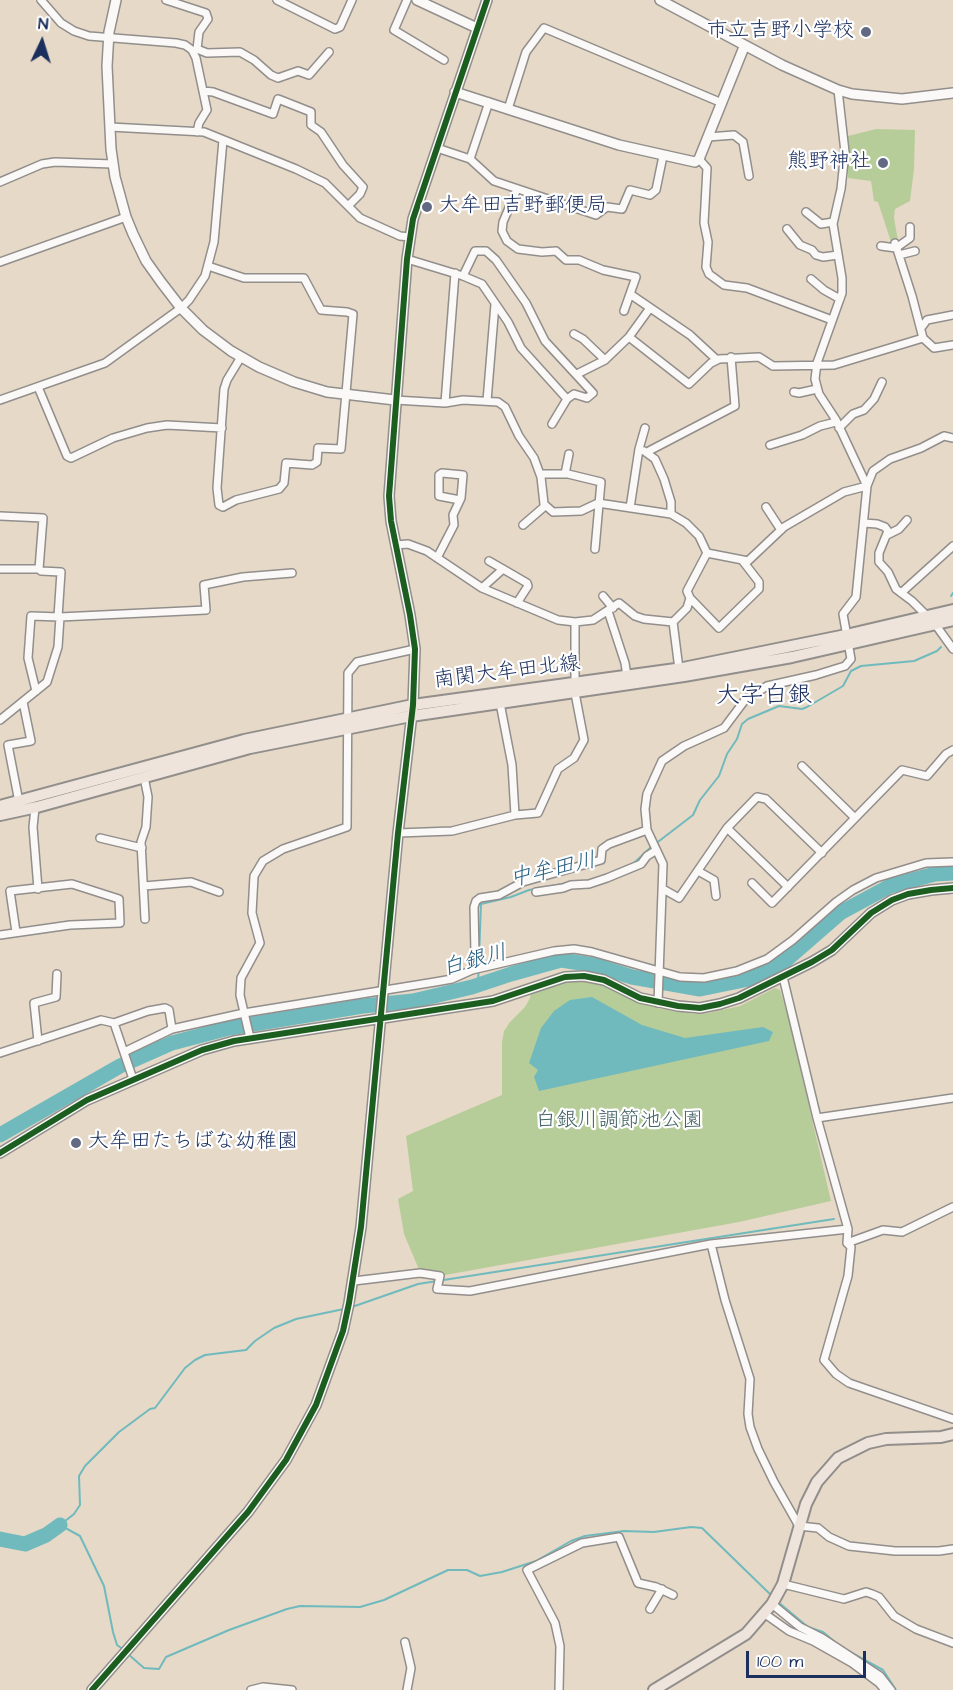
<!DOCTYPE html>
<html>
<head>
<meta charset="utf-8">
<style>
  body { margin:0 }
  #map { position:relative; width:953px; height:1690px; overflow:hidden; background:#e6d9c7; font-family:"Architects Daughter",sans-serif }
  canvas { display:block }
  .north { position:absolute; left:12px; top:12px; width:60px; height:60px; -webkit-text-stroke:4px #fff; paint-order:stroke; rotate:4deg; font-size:16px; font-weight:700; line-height:24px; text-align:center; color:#1b2f5e }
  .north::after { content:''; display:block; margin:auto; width:21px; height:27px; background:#1b2f5e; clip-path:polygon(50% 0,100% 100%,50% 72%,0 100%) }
  .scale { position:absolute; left:746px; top:1651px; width:120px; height:27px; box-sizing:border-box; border:3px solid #1b2f5e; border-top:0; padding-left:8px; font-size:18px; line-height:21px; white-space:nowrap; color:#1b2f5e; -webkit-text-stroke:4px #fff; paint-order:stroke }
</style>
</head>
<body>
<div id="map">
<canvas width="953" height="1690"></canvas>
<div class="north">N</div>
<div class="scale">100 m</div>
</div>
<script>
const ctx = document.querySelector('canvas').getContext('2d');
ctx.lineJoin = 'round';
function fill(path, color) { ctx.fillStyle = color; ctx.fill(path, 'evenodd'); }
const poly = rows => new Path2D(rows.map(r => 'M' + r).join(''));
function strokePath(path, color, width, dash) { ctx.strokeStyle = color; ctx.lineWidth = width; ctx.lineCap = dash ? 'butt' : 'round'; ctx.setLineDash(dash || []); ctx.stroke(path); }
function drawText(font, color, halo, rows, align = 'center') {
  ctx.font = font + ' "Architects Daughter","Klee One",sans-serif'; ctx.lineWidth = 4.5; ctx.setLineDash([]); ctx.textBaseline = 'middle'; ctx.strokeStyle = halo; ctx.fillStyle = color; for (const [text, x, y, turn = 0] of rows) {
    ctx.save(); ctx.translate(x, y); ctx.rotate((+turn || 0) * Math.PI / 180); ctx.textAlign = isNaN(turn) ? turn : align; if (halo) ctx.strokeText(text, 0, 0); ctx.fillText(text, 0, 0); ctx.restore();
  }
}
fill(poly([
  [876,129,915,130,914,169,910,201,895,209,894,218,898,241,891,242,878,202,874,201,871,181,848,178,848,136],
  [570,981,593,982,607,985,657,1008,694,1014,708,1013,740,1006,775,988,780,990,788,1016,831,1201,739,1222,423,1279,404,1234,398,1199,413,1191,406,1136,502,1095,502,1042,504,1031,510,1022,525,1007,530,998,531,992,551,985]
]), '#b7cd99');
fill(poly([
  [592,997,642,1025,685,1038,763,1027,773,1032,769,1041,539,1091,534,1077,538,1070,529,1063,541,1028,554,1011,570,1000]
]), '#70babe');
strokePath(poly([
  [951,596,953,593],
  [603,876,634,863,650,848,693,815,700,800,719,776,727,754,737,739,742,724,748,719,779,706,802,709,807,707,843,686,851,671,861,666,914,661,937,651,941,647],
  [574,882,592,880],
  [478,985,481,904,511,897,529,890,568,883],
  [352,1307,418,1284,834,1219],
  [778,1602,808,1627,823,1632,841,1647,883,1670,896,1690],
  [124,1650,117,1645,113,1632,104,1586,80,1536,60,1525,74,1514,80,1505,79,1476,85,1466,119,1432,150,1409,155,1408,185,1368,195,1360,205,1355,246,1350,255,1341,274,1328,296,1319,344,1309],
  [128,1654,144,1668,159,1669,166,1657,229,1630,287,1609,300,1606,360,1607,384,1600,448,1570,467,1570,480,1576,502,1572,536,1561,571,1541,585,1536,624,1531,654,1532,691,1527,702,1528,772,1596]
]), '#70babe', 2);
strokePath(poly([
  [0,1135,120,1066,172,1043,229,1028,363,1006,413,1001,472,987,511,974,561,960,594,965,632,977,700,989,749,979,786,960,840,913,890,886,935,874,953,873],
  [0,1539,25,1544,46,1535,60,1525]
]), '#70babe', 15);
const minor = poly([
  [41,0,61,23,74,31,89,36,176,43,185,45,192,50,196,58,207,110,199,123,197,132],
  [166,0,206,13,208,19,199,32,197,49,194,51],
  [277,0,335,29,340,27,352,0],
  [407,0,394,30,444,60],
  [197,49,207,53,240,52,254,60,271,75,278,78,298,71,309,75,329,52],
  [838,90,845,152,841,189,833,224,842,278,842,293,817,363,815,379,819,394,836,420,867,486],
  [203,91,213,92,273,114,278,99,311,112,311,125,321,132,343,165,363,187,360,194,348,206],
  [489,102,470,159,494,181,596,215,607,207,622,209,630,190,650,195,656,190,663,156],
  [508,109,526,52,544,28,722,103],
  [110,127,204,132,296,169,325,183,360,218,400,236,410,237],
  [708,137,734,135,743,142,749,176],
  [437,148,470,159],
  [699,159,707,168,704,223,708,242,706,267,709,274,724,285,747,288,832,320],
  [0,182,42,164,55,162,113,164],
  [517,189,503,222,502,231,507,241,518,249,542,252,556,251,566,260,579,260,603,270,636,277,624,311],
  [806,212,821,224,833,222],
  [787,229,800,245,812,250,816,255,823,257,838,255],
  [895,243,912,296,923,338,934,348,953,345],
  [881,246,896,248,910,238,910,227],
  [899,255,915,251],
  [407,259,463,276,475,251,486,251,496,260,526,303,545,341,593,393,587,398,574,394,567,399,521,348,508,322,482,284,463,276],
  [0,262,126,217],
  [208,266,244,278,304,278,321,310,347,312,353,314,341,449,318,448,317,462,312,465,286,463,284,483,279,489,236,500,223,507,219,505,217,488,224,389,227,380,241,357],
  [811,279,824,290,840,299],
  [630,294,690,335,717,360],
  [921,328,927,320,953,315],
  [574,334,583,339,605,360],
  [629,337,689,384,711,363,719,359,759,357,773,366,834,365,923,338],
  [577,374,605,360,629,337,650,308],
  [38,387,67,456,71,458,113,438,147,428,167,425,222,428],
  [794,392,799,393,817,389],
  [0,400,105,363,181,308,189,300,205,276,214,242,223,140],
  [395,400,445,403,463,400,498,402,505,407,519,436,534,458,541,477,544,504,553,512,581,511,598,503,671,514,686,523,699,536,707,553],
  [487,401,495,304],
  [445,403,455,273],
  [552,424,567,399],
  [839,428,853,414,864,410,874,399,882,382],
  [770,445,802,435,820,426,836,422],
  [644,451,655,459,664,479,671,502,671,514],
  [647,452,735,406,731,357],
  [540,474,568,474,601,482,595,549],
  [565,474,569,454],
  [766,507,781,530],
  [630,508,639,449,645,428],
  [0,516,43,518,39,569,0,569],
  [864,523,877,524,885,527,888,531,879,553,879,562,888,572,896,589,912,601,935,624,953,649],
  [523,525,545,506],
  [887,535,899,529,907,520],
  [395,545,408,544,427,551,482,588,558,620,575,622,593,620,619,603,635,616,644,619,673,622,687,608,690,598,687,591,707,553],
  [707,553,748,561,784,527,844,492,867,486],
  [437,558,454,525,453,515,461,498,463,475,442,473,439,475,439,496,460,500],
  [489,561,503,569],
  [39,569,41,571,61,572,58,617],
  [482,588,503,569,527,583,528,586,517,603],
  [901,593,953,546],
  [603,596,613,608],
  [690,598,719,628,759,589,759,582,742,560],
  [608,611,625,663,627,676],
  [673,622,679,669],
  [36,691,28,658,31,616,60,617,206,610,204,585,243,577,292,573],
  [500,703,512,765,515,815],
  [0,720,47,682,58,647,60,617],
  [802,766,855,818],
  [144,777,148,797,146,827,141,842,145,919],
  [19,802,8,745,31,741,23,702],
  [35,808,33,827,38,889],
  [727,828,788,887],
  [398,833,452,831,515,815,538,813,558,769,574,758,584,740,575,693,575,622],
  [100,838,142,848],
  [698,871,714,880,716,896],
  [752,883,772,903,902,770,927,776,946,754,953,750],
  [144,886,191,882,219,892],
  [663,889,679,898,727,828,757,797,766,799,822,853],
  [536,892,563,888,571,885,589,884,607,878,641,864,647,856,655,851],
  [0,935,70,925,120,923,119,899,72,884,10,891,16,932],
  [472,970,475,954,474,907,476,901,480,898,499,895,523,882,601,860,602,849,609,844,647,830],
  [783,977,817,1118,848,1229,847,1243,851,1247,848,1276,824,1360,836,1374,849,1383,953,1419],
  [658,1003,663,864,647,830,645,809,647,794,662,761,684,746,724,728,745,700,767,686,816,675,845,666,851,659,843,614,856,597,867,486,873,471,890,459,921,448,944,436,953,438],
  [114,1023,148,1011,165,1008,169,1010,172,1029],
  [250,1038,240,995,241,978,260,943,252,913,254,876,263,861,283,849,347,827,348,673,357,662,415,649],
  [38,1041,34,1003,56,997,57,974],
  [124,1052,172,1029,244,1013,435,982,452,979,472,970,554,951,574,949,592,952,680,977,704,978,737,971,767,959,793,940,836,902,853,890,876,878,926,863,953,862],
  [0,1053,101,1020,114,1023,133,1079],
  [817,1118,953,1098],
  [848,1229,711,1244,725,1300,750,1379,748,1414,750,1427,758,1449,774,1482,799,1526,818,1528,829,1537,849,1546,895,1551,939,1551,953,1549],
  [847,1243,883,1230,902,1232,953,1207],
  [354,1281,420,1273,440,1276,437,1289,470,1291,711,1244],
  [783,1584,844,1599,866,1592,872,1594,879,1597,894,1616,916,1629,953,1643],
  [772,1604,800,1627,822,1638,880,1676,891,1690],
  [650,1609,662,1589],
  [765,1614,789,1631,813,1641,852,1663,879,1683,885,1690],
  [405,1642,411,1668,407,1690],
  [251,1690,263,1687,292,1690],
  [559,1690,560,1646,555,1623,527,1570,582,1543,619,1537,638,1583,656,1587,673,1595]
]);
const tertiary = poly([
  [116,0,109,32,107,66,111,149,115,177,126,217,133,234,146,261,161,282,181,308,203,330,231,351,259,367,294,382,327,392,395,400],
  [417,0,477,28],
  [660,0,782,65,838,90,852,94,902,99,953,93],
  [455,92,619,145,695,162,699,159,744,47],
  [0,1153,87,1100,202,1050,234,1041,493,1001,565,977,584,976,604,980,640,998,678,1006,700,1008,720,1004,739,998,812,962,832,950,871,913,892,900,908,894,931,890,953,888],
  [92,1690,248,1512,286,1460,316,1405,343,1331,349,1303,361,1227,398,833,413,705,415,649,410,615,391,521,389,496,407,259,413,219,487,0]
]);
const primary = poly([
  [0,806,244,740,413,705,683,668,846,635,953,610],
  [0,815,37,807,250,748,411,716,684,676,792,657,953,620],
  [654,1690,746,1634,772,1604,783,1584,806,1504,817,1482,838,1458,868,1443,886,1439,941,1437,953,1434]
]);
strokePath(minor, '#918e8c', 10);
strokePath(tertiary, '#918e8c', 12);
strokePath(primary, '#918e8c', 14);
strokePath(minor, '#fbf9f7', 7);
strokePath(tertiary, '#fbf9f7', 9);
strokePath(primary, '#eee4db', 10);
strokePath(poly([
  [0,1153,87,1100,202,1050,234,1041,493,1001,565,977,584,976,604,980,640,998,678,1006,700,1008,720,1004,739,998,812,962,832,950,871,913,892,900,908,894,931,890,953,888],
  [92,1690,248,1512,286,1460,316,1405,343,1331,349,1303,361,1227,398,833,413,705,415,649,410,615,391,521,389,496,407,259,413,219,487,0]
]), '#1b5e20', 6);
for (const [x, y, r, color] of [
  [866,32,6,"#626a83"],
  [883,163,6,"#626a83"],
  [427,207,6,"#626a83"],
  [76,1143,6,"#626a83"]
]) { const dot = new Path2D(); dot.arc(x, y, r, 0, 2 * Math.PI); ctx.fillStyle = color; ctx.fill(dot); strokePath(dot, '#fff', 2); }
drawText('21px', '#1b2f5e', '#fff', [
  ["市立吉野小学校",854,32],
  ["熊野神社",871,163],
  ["大牟田吉野郵便局",439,207,"left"],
  ["大牟田たちばな幼稚園",88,1143,"left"]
], 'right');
drawText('21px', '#1b2f5e', '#fff', [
  ["南関大牟田北線",507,673,-7]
]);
drawText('21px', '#446365', '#fff', [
  ["白銀川調節池公園",619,1122]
]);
drawText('italic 22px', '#296183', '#fff', [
  ["中牟田川",553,871,-13],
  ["白銀川",475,962,-15]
]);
drawText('24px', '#1b2f5e', '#fff', [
  ["大字白銀",764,697]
]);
</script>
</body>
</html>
